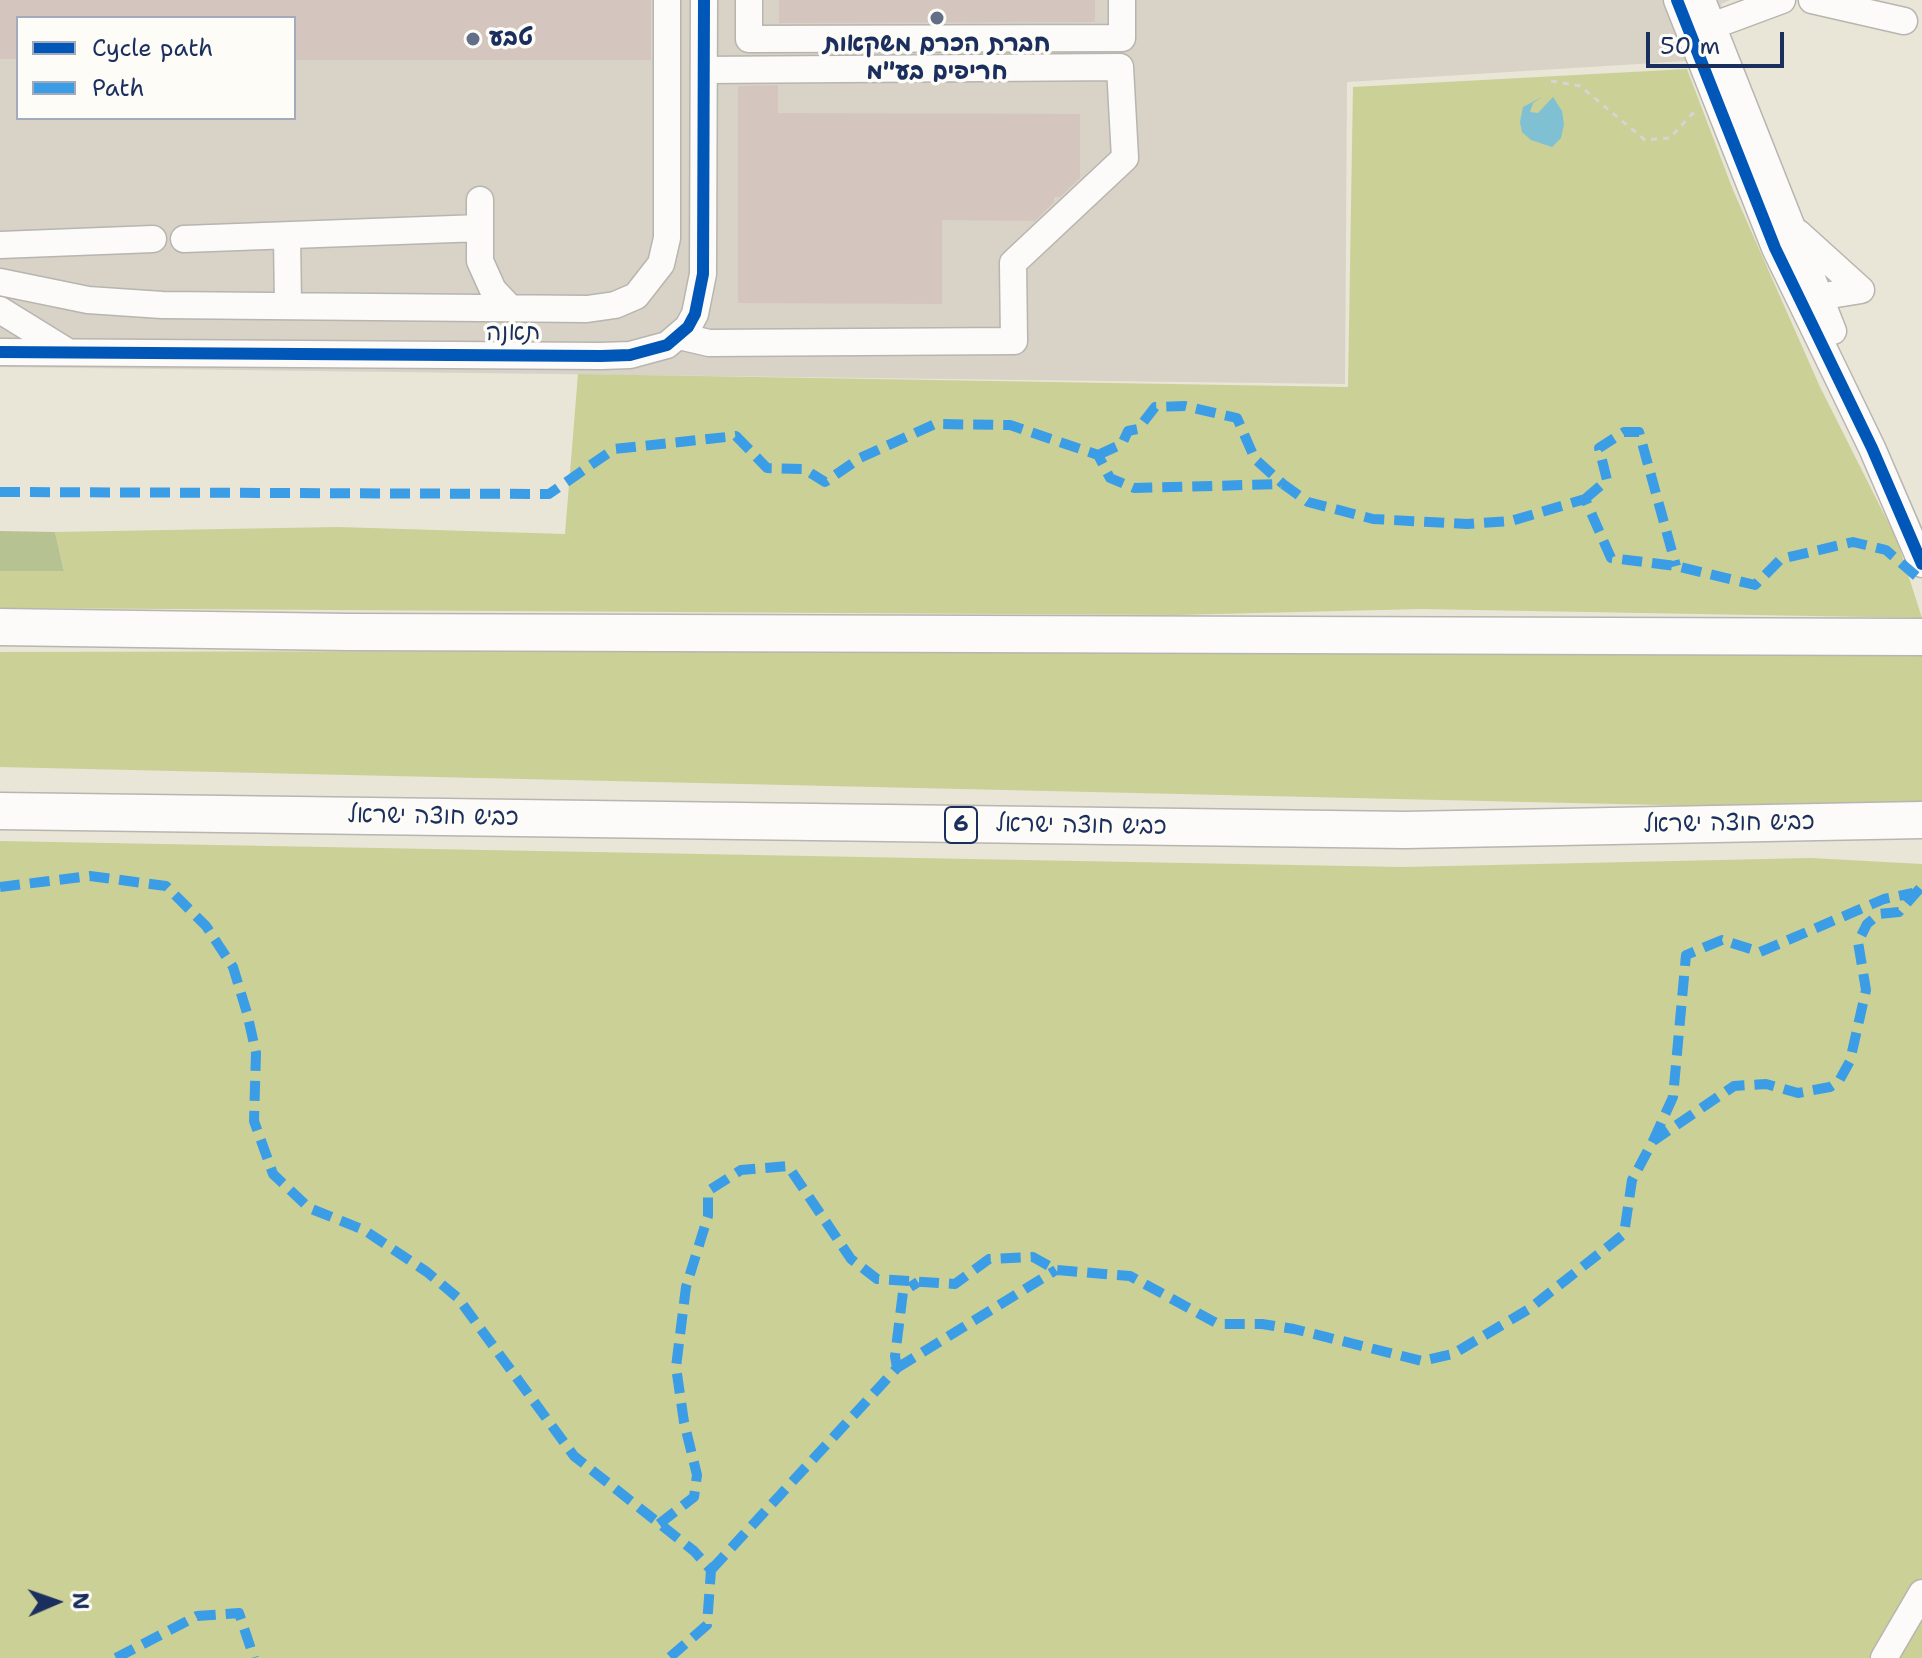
<!DOCTYPE html>
<html>
<head>
<meta charset="utf-8">
<style>
  body { margin:0 }
  #map { position:relative; width:1922px; height:1658px; overflow:hidden; background:#e9e5d7; font-family:"Shantell Sans",sans-serif }
  canvas { display:block }
  .legend { position:absolute; left:16px; top:16px; width:280px; height:104px; box-sizing:border-box; background:#fdfcf7; border:2px solid #a3aaba; margin:0; padding:10px 14px; list-style:none; font-size:24px; color:#1b2f5e }
  .legend li { display:flex; align-items:center; gap:16px; height:40px }
  .legend b { width:40px; border:2px solid #a3aaba }
  .north { position:absolute; left:16px; top:1562px; width:80px; height:80px; -webkit-text-stroke:6px #fdfcf7; paint-order:stroke; rotate:88deg; font-size:22px; font-weight:700; line-height:32px; text-align:center; color:#1b2f5e }
  .north::after { content:''; display:block; margin:auto; width:28px; height:36px; background:#1b2f5e; clip-path:polygon(50% 0,100% 100%,50% 72%,0 100%) }
  .scale { position:absolute; left:1646px; top:32px; width:138px; height:36px; box-sizing:border-box; border:4px solid #1b2f5e; border-top:0; padding-left:10px; font-size:24px; line-height:28px; white-space:nowrap; color:#1b2f5e; -webkit-text-stroke:6px #fdfcf7; paint-order:stroke }
</style>
</head>
<body>
<div id="map">
<canvas width="1922" height="1658"></canvas>
<ul class="legend">
<li><b style="height:10px;background:#0057b8"></b>Cycle path</li>
<li><b style="height:10px;background:#3b9de6"></b>Path</li>
</ul>
<div class="north">N</div>
<div class="scale">50 m</div>
</div>
<script>
const ctx = document.querySelector('canvas').getContext('2d');
ctx.lineJoin = 'round';
function fill(path, color) { ctx.fillStyle = color; ctx.fill(path, 'evenodd'); }
const poly = rows => new Path2D(rows.map(r => 'M' + r).join(''));
function strokePath(path, color, width, dash) { ctx.strokeStyle = color; ctx.lineWidth = width; ctx.lineCap = dash ? 'butt' : 'round'; ctx.setLineDash(dash || []); ctx.stroke(path); }
function drawText(font, color, halo, rows, align = 'center') {
  ctx.font = font + ' "Shantell Sans","Playpen Sans Hebrew",sans-serif'; ctx.lineWidth = 7; ctx.setLineDash([]); ctx.textBaseline = 'middle'; ctx.strokeStyle = halo; ctx.fillStyle = color; for (const [text, x, y, turn = 0] of rows) {
    ctx.save(); ctx.translate(x, y); ctx.rotate((+turn || 0) * Math.PI / 180); ctx.textAlign = isNaN(turn) ? turn : align; if (halo) ctx.strokeText(text, 0, 0); ctx.fillText(text, 0, 0); ctx.restore();
  }
}
fill(poly([
  [0,0,1730,0,1721,4,1729,35,1686,61,1347,82,1345,384,0,367],
  [18,18,294,18,294,118,18,118]
]), '#d9d2c6');
fill(poly([
  [1687,69,1733,190,1820,387,1897,540,1922,618,1420,609,1177,615,0,608,0,570,64,570,55,532,338,527,565,534,578,374,1348,387,1353,87],
  [1922,648,1922,811,0,767,0,652],
  [0,841,1402,867,1811,858,1922,864,1922,1658,0,1658]
]), '#cbd096');
fill(poly([
  [0,531,55,532,64,571,0,571]
]), '#b6c291');
fill(poly([
  [1542,97,1533,103,1530,112,1538,113,1553,97,1562,111,1564,124,1561,138,1552,147,1531,140,1522,132,1520,122,1523,107]
]), '#80c0d3');
fill(poly([
  [0,0,651,0,651,60,294,60,294,18,18,18,18,59,0,59],
  [779,0,1095,0,1095,22,779,23],
  [778,85,778,113,1080,114,1080,178,1060,197,1054,197,1054,202,1035,221,942,220,942,304,738,303,738,86]
]), '#d4c6be');
const minor = poly([
  [749,0,749,39,1122,38,1122,0],
  [1677,0,1775,248,1872,448,1922,564],
  [1702,0,1833,331],
  [1812,0,1904,21],
  [1712,26,1782,0],
  [480,200,480,261,493,290,510,308],
  [1798,233,1861,290,1818,297,1802,293],
  [287,236,288,306],
  [184,239,480,228],
  [0,245,153,239],
  [0,282,88,300,162,305,587,309,615,305,636,296,661,264,667,238,667,0],
  [0,310,68,352],
  [679,336,709,343,1014,341,1013,263,1125,158,1120,67,704,70],
  [0,352,601,356,630,355,667,345,688,327,695,314,703,274,704,0],
  [1884,1658,1922,1593]
]);
const highway = poly([
  [0,627,348,632,1922,637],
  [0,811,1405,830,1922,820]
]);
strokePath(minor, '#b6b5b0', 29);
strokePath(highway, '#b6b5b0', 39);
strokePath(poly([
  [1551,81,1580,86,1645,140,1670,138,1692,114,1700,112]
]), '#d5d5d4', 3, [6, 6]);
strokePath(minor, '#fcfbf9', 26);
strokePath(highway, '#fcfbf9', 36);
strokePath(poly([
  [1098,455,1122,444,1128,431,1138,429,1155,407,1185,406,1237,418,1255,459,1283,484],
  [0,492,549,494,614,449,736,436,767,468,804,469,825,482,860,458,935,424,1010,425,1098,455,1110,478,1134,488,1283,484,1308,502,1373,519,1467,524,1511,521,1585,499,1611,558,1676,566,1755,585,1781,559,1853,542,1886,550,1922,581],
  [1585,499,1607,480,1599,448,1624,432,1639,432,1676,566],
  [0,887,90,876,166,886,206,926,233,967,247,1013,256,1053,254,1121,273,1174,309,1208,364,1230,427,1272,458,1298,574,1456,694,1551,711,1570,707,1625,669,1658],
  [1653,1141,1673,1097,1686,955,1722,940,1760,952,1884,899,1913,893],
  [897,1368,1056,1270],
  [659,1524,694,1497,697,1475,684,1422,676,1367,686,1287,708,1216,708,1191,741,1170,788,1166,851,1259,877,1279,955,1284,989,1259,1033,1257,1056,1270,1130,1276,1218,1324,1262,1324,1294,1329,1422,1361,1453,1354,1529,1309,1624,1234,1632,1180,1653,1141,1734,1086,1766,1084,1798,1093,1830,1087,1839,1081,1850,1061,1866,990,1858,942,1867,924,1879,914,1899,912,1922,886],
  [711,1570,897,1368,895,1356,903,1292,918,1282],
  [116,1658,197,1616,239,1613,254,1658]
]), '#3b9de6', 10, [20, 10]);
strokePath(poly([
  [1677,0,1775,248,1872,448,1922,564],
  [0,352,601,356,630,355,667,345,688,327,695,314,703,274,704,0]
]), '#0057b8', 12);
for (const [x, y, r, color] of [
  [937,18,8,"#636f88"],
  [473,39,8,"#636f88"]
]) { const dot = new Path2D(); dot.arc(x, y, r, 0, 2 * Math.PI); ctx.fillStyle = color; ctx.fill(dot); strokePath(dot, '#fdfcf7', 3); }
for (const [x, y, w] of [
  [961,825,32]
]) { const box = new Path2D(); box.roundRect(x - w / 2, y - 18, w, 36, 6); ctx.fillStyle = '#fdfcf7'; ctx.fill(box); strokePath(box, '#1b2f5e', 2); }
drawText('bold 22px', '#1b2f5e', null, [
  ["6",961,825]
]);
drawText('bold 24px', '#1b2f5e', '#fdfcf7', [
  ["טבע",489,39],
  ["חברת הכרם משקאות",937,45,"center"],
  ["חריפים בע\"מ",937,73,"center"]
], 'left');
drawText('24px', '#1b2f5e', '#fdfcf7', [
  ["תאנה",513,334],
  ["כביש חוצה ישראל",433,817,1],
  ["כביש חוצה ישראל",1729,824,-1],
  ["כביש חוצה ישראל",1081,826,1]
]);
</script>
</body>
</html>
